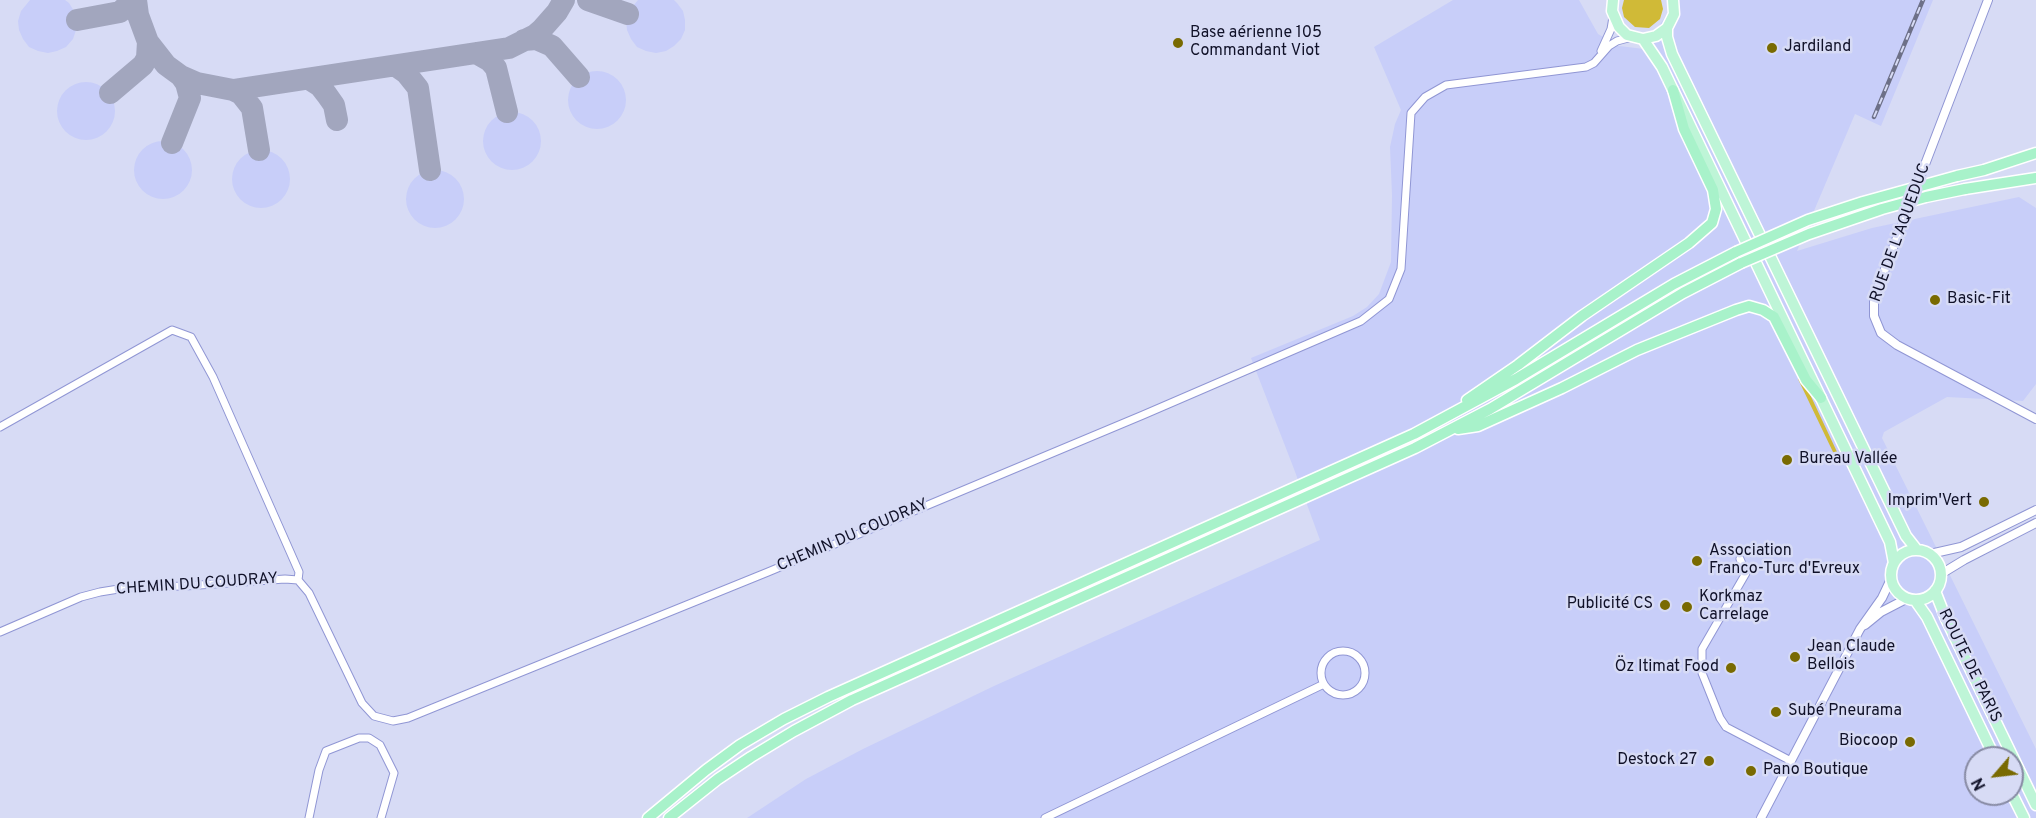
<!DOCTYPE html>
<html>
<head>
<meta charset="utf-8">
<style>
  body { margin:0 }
  #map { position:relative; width:2036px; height:818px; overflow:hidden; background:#d7dbf5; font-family:Overpass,sans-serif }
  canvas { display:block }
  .north { position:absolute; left:1964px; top:746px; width:60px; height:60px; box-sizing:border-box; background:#d7dbf5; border:2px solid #878aa3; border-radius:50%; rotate:242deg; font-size:16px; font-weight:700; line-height:24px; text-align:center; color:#101128 }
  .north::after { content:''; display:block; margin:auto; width:21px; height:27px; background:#796a01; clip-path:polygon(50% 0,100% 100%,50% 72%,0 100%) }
</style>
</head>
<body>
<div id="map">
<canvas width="2036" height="818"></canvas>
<div class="north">N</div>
</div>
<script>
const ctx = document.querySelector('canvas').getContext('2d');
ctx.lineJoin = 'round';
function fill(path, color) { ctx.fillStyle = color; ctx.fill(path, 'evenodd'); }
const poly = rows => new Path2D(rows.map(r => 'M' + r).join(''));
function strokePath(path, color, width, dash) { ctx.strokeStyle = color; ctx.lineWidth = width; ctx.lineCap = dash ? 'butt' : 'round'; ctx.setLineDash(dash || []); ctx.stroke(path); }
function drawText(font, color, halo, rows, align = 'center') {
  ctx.font = font + ' Overpass,sans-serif'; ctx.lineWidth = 5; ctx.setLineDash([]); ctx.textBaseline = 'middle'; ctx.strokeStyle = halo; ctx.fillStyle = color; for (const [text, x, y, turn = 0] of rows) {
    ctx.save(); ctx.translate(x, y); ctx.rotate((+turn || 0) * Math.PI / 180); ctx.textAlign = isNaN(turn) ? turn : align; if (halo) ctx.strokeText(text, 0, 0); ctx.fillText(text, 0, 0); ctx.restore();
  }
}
fill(poly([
  [30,0,65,0,69,3,74,11,77,20,76,30,73,39,66,47,57,51,48,53,38,51,29,47,23,39,19,30,18,21,21,11],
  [638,0,674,0,677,3,683,11,685,20,685,30,681,39,674,46,666,51,656,53,646,51,637,47,631,39,627,30,626,20,629,11],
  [1453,0,1579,0,1598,34,1619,46,1644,49,1676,0,1933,0,1881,126,1855,114,1797,251,1872,228,2019,197,2036,208,2036,384,2023,401,1947,397,1884,432,1882,438,2036,749,2036,818,747,818,806,779,863,749,994,686,1320,540,1294,469,1251,358,1353,316,1367,307,1379,294,1391,262,1392,195,1390,147,1395,124,1401,110,1374,47],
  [1976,758,2012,758,2012,794,1976,794],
  '568 100a29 29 0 1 1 58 0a29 29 0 1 1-58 0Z',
  '57 111a29 29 0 1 1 58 0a29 29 0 1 1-58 0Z',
  '483 141a29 29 0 1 1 58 0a29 29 0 1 1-58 0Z',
  '134 170a29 29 0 1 1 58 0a29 29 0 1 1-58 0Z',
  '232 179a29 29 0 1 1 58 0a29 29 0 1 1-58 0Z',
  '406 199a29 29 0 1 1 58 0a29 29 0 1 1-58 0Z'
]), '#c8cef9');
fill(poly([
  [1624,0,1661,0,1663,9,1660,19,1649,28,1635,27,1624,17,1622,8],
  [1799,371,1838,454,1833,452,1798,379]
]), '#d0ba37');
strokePath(poly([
  [136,0,138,15,148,42,166,65,181,76,197,83,233,90,509,48,535,35,542,29,557,12,564,0],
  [588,0,628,14],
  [77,20,120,12,133,0],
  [524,40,536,39,552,46,579,77],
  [476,53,490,61,496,68,507,112],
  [396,66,406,73,418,88,430,170],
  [309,79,320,86,327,95,334,105,337,120],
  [233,90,241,94,252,108,259,150],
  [110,93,143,65,147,58,148,42],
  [172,143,190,98,186,83,181,76]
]), '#a2a6be', 22);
const minor = poly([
  [1601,51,1611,29,1613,17],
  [0,427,172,330,191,337,213,377,299,572,298,580],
  [1740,559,1746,573,1702,649,1702,673,1720,718,1726,727,1791,761],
  [0,632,81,597,100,592,131,587,185,586,285,579,298,580,309,593,362,703,374,716,393,721,408,718,768,572,1143,415,1361,321,1389,299,1401,269,1411,113,1425,97,1446,85,1586,67,1594,63,1609,46,1617,41,1632,37],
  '1321 673a22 22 0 1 1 44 0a22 22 0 1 1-44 0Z',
  [309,818,319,770,326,751,359,738,369,738,380,745,394,773,381,818],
  [1045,818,1324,684]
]);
const tertiary = poly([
  [1988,0,1880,282,1874,302,1874,316,1881,333,1897,345,2036,419],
  [1930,554,1961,547,2036,510],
  [1941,574,1964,560,2036,523],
  [1865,625,1881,612,1908,598],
  [1761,818,1860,629,1882,598,1891,579]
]);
const primary = poly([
  [1613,0,1612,11,1619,27,1627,35,1643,39,1656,36,1667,28,1674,14,1673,0],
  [1667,28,1667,37,1672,54,1906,536,1917,550],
  [1643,39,1662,67,1890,542,1894,563],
  '1891 575a25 25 0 1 1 50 0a25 25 0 1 1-50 0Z',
  [1935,591,1946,619,2036,805],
  [1915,600,1927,617,1995,758],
  [2012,794,2024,818]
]);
const trunk = poly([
  [1957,176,1984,170,2036,153],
  [1965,189,2036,178],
  [1467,400,1518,365,1582,316,1689,243,1712,223,1716,209,1713,190,1684,129,1673,90],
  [1458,429,1478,426,1562,388,1637,350,1736,310,1749,306,1763,310,1774,317,1806,380,1821,398],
  [648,818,706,770,740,745,784,719,828,697,1414,434,1516,379,1674,284,1736,252],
  [669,818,718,779,751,757,794,731,852,700,1415,448,1490,409,1683,293,1741,263]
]);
strokePath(minor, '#9096d4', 9);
strokePath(tertiary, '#9096d4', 10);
strokePath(primary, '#fff', 13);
strokePath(trunk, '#fff', 13);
strokePath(minor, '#fff', 7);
strokePath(tertiary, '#fff', 8);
strokePath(primary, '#bef5d7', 10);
strokePath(trunk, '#a8f2ca', 10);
const rail = poly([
  [1874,117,1923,0]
]);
strokePath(rail, '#6d7088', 4.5);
strokePath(rail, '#d7dbf5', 2, [7]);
const trunkBridge = poly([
  [1736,252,1808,220,1863,202,1957,176],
  [1741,263,1809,234,1882,209,1926,197,1965,189]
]);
strokePath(trunkBridge, '#fff', 13, []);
strokePath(trunkBridge, '#a8f2ca', 10);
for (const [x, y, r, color] of [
  [1178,43,6,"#796a01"],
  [1772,48,6,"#796a01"],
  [1935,300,6,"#796a01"],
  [1787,460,6,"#796a01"],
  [1984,502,6,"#796a01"],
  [1697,561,6,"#796a01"],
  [1665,605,6,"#796a01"],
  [1687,607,6,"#796a01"],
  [1795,657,6,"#796a01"],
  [1731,668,6,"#796a01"],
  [1776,712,6,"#796a01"],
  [1910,742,6,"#796a01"],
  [1709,761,6,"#796a01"],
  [1751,771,6,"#796a01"]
]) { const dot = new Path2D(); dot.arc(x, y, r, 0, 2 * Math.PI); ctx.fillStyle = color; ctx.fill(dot); strokePath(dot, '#d7dbf5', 2); }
drawText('16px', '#101128', '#d7dbf5', [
  ["Base aérienne 105",1190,34],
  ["Commandant Viot",1190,52],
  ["Jardiland",1784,48],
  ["Basic-Fit",1947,300],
  ["Bureau Vallée",1799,460],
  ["Imprim'Vert",1972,502,"right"],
  ["Association",1709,552],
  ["Franco-Turc d'Evreux",1709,570],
  ["Korkmaz",1699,598],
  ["Carrelage",1699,616],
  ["Publicité CS",1653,605,"right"],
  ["Jean Claude",1807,648],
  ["Bellois",1807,666],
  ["Öz Itimat Food",1719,668,"right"],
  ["Subé Pneurama",1788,712],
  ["Biocoop",1898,742,"right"],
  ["Destock 27",1697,761,"right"],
  ["Pano Boutique",1763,771]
], 'left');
drawText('16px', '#101128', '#d7dbf5', [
  ["RUE DE L'AQUEDUC",1901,233,-70],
  ["CHEMIN DU COUDRAY",853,536,-23],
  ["CHEMIN DU COUDRAY",197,585,-4],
  ["ROUTE DE PARIS",1969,666,64]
]);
</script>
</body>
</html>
